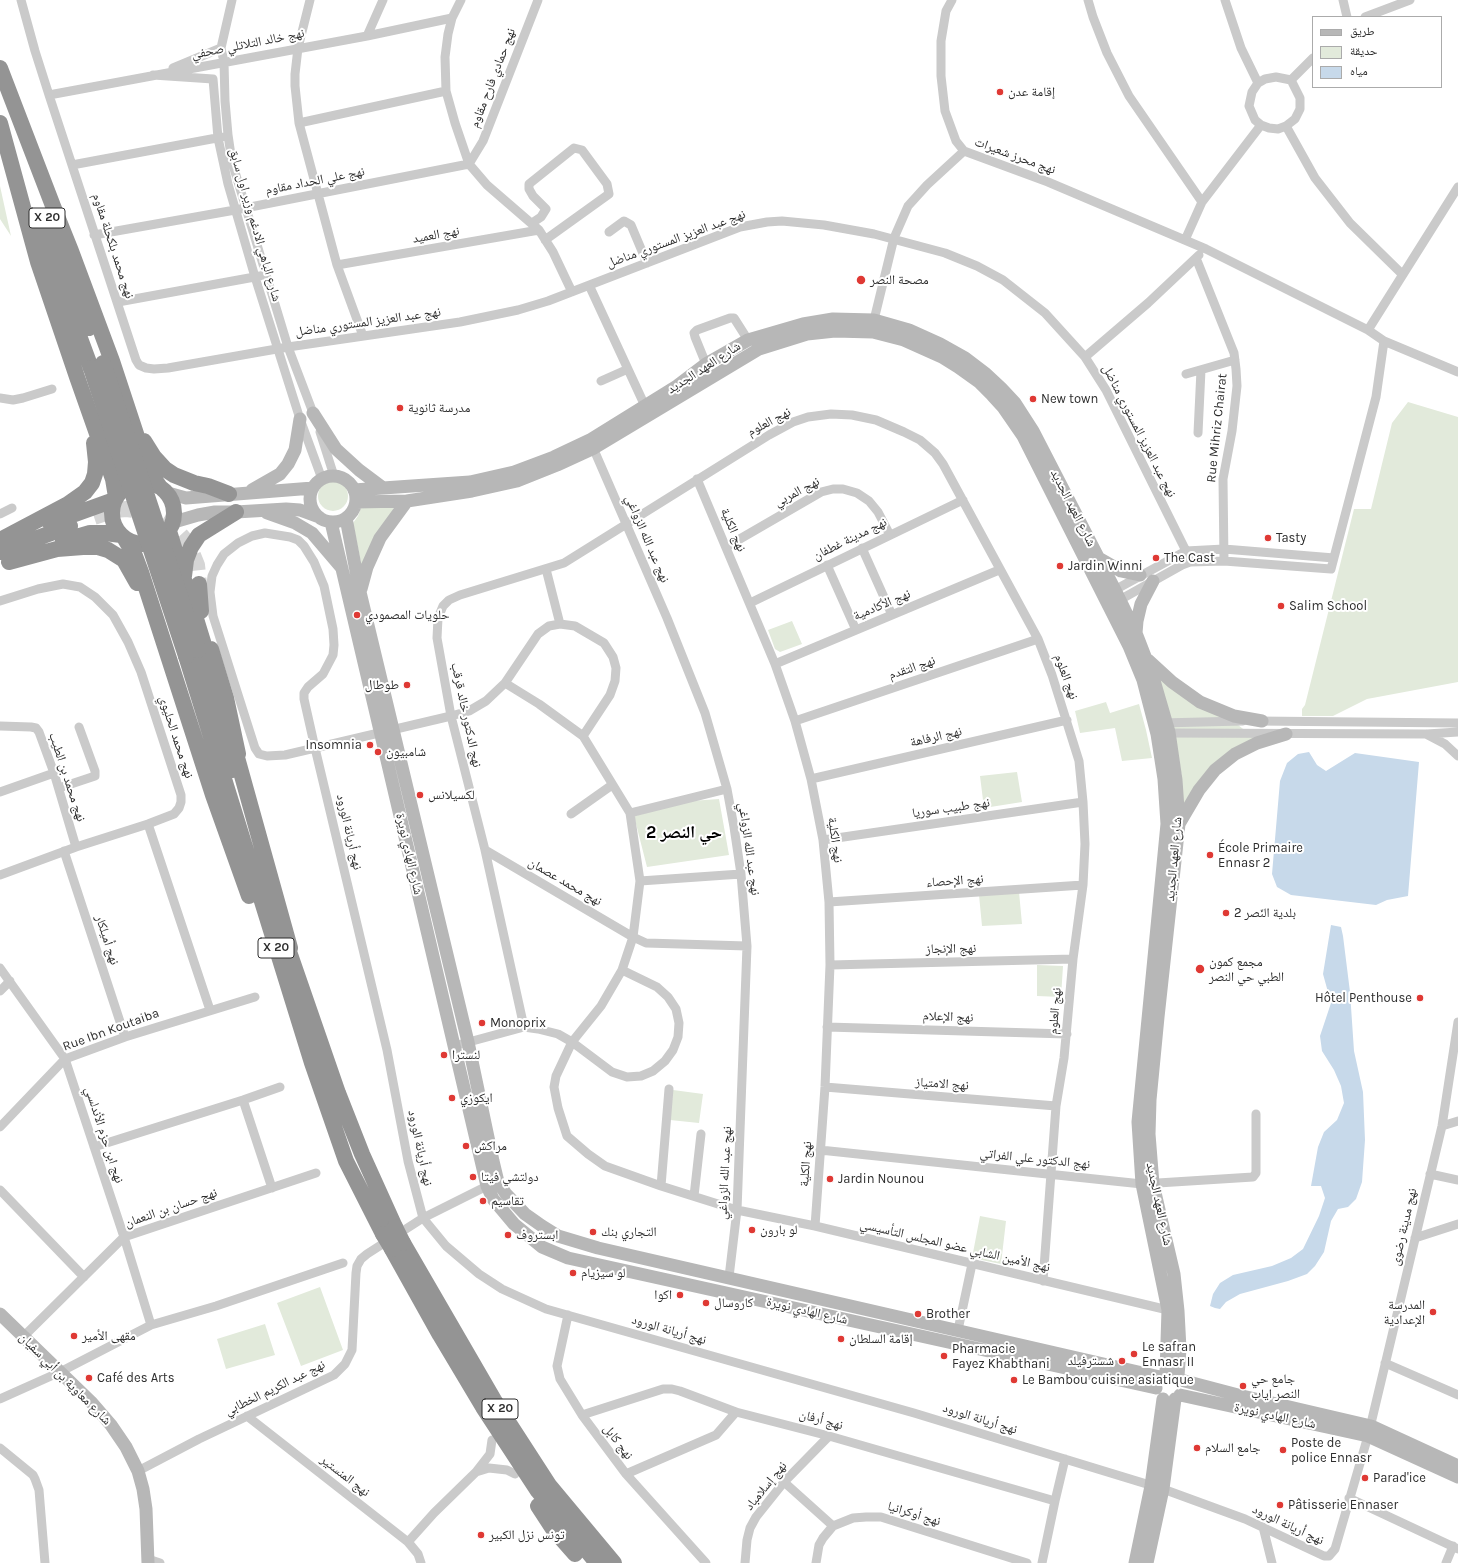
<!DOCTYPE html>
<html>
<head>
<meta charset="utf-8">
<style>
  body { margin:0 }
  #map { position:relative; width:1458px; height:1563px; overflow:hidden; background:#fff; font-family:Karla,"Noto Naskh Arabic",sans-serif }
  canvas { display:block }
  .legend { position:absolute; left:1312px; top:16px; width:130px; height:72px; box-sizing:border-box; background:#fff; border:1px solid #ababab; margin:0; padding:5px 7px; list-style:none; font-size:12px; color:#2d2d2d }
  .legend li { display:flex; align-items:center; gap:8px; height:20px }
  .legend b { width:20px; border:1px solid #ababab }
</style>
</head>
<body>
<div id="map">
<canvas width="1458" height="1563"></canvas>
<ul class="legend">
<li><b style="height:5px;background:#b7b7b7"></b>طريق</li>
<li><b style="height:11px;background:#e2eadb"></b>حديقة</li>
<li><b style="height:11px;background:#c7d9ea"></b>مياه</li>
</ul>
</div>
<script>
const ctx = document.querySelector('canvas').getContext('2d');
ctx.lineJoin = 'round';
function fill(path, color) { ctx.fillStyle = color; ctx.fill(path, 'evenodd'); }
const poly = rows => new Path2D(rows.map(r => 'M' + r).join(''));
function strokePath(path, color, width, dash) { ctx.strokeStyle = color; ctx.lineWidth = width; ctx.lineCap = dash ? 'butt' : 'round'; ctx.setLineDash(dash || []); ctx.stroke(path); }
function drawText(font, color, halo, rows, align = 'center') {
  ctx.font = font + ' Karla,"Noto Naskh Arabic",sans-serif'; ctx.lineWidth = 4; ctx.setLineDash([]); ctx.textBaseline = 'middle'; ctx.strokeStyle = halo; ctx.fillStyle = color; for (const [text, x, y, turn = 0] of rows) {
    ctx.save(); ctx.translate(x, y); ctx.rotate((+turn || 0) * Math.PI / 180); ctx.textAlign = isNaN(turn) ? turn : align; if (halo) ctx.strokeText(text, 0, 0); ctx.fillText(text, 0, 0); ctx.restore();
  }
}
fill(poly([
  [0,186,11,236,0,219],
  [1408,402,1458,417,1458,682,1367,699,1333,716,1302,716,1302,709,1305,705,1354,509,1371,509,1392,423],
  '318 496a15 15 0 1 1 30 0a15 15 0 1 1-30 0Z',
  [395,506,362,568,353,523,358,516,361,508],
  [792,621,802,644,780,652,775,649,768,630],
  [1154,670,1229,718,1256,739,1233,751,1183,810,1182,778,1176,740],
  [1106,702,1110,713,1139,704,1146,730,1152,758,1122,761,1115,728,1080,733,1075,711],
  [1017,772,1022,802,984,808,980,776],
  [719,799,729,855,647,867,634,816,691,801],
  [1019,892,1022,924,982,926,979,895],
  [1037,965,1063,966,1061,997,1037,996],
  [673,1090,703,1094,699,1123,670,1120],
  [980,1216,1006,1221,1001,1264,972,1258],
  [320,1287,343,1350,301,1366,277,1303],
  [265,1324,275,1355,226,1369,217,1339]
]), '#e2eadb');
fill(poly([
  [1309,752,1317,765,1326,771,1355,753,1419,762,1408,896,1387,900,1376,905,1291,895,1277,887,1272,874,1280,781,1287,763,1298,754],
  [1331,925,1341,927,1343,936,1350,992,1354,1051,1363,1092,1365,1140,1362,1182,1356,1199,1348,1207,1338,1209,1331,1221,1324,1252,1315,1266,1307,1274,1288,1281,1240,1294,1226,1302,1220,1309,1215,1308,1210,1306,1213,1294,1220,1283,1233,1275,1272,1266,1291,1258,1303,1249,1319,1216,1325,1198,1321,1186,1311,1186,1318,1147,1324,1132,1337,1120,1344,1103,1341,1086,1334,1070,1322,1051,1320,1036,1331,1003,1323,974]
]), '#c7d9ea');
strokePath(poly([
  [94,517,115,510,127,509,151,513,162,518,172,525,188,543,197,565,199,584]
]), '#d5d5d5', 16, [16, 8]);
strokePath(poly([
  [21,0,35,51,49,95,136,360,139,365,146,368,154,369,168,368,288,347,460,322,518,310,548,301,740,227,767,222,782,221,824,225,874,234,945,253,977,266,1003,280,1045,313,1085,357,1106,390,1186,551,1190,562],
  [232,0,221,48,224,62,225,101,228,135,232,162,288,347,315,418],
  [310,0,298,48,295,74,295,86,299,123,337,265,363,336],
  [461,0,452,18,448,34,445,57,446,91,455,123,469,164,487,185,539,230,553,252,572,292],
  [952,0,946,11,941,41,941,76,945,111,956,141,964,151],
  [1088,0,1093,17,1107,53,1129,96,1202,202],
  [1225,0,1241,48,1258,83],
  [1343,0,1347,17],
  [1365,17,1410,0],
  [367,36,383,0],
  [173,68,221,48],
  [153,75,213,79,218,138,228,184,255,277,300,419,322,479],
  [1276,77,1291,80,1300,98,1300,109,1295,119,1286,126,1278,129,1269,128,1261,125,1255,120,1249,106,1252,92,1258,83,1265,79,1276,77],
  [1291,80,1313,58],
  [49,95,367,36,452,18],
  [299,123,446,91],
  [1286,126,1315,178,1350,223,1402,274],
  [469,164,483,141,538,0],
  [72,165,222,137],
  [532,223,541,217,546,209,533,196,529,189,529,184,574,148,582,150,607,184,609,194,545,240],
  [609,232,624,221,631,225,647,263],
  [94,235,235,210,469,164],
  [1185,240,1202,202,1261,125],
  [1196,258,1234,353,1236,369,1237,386,1232,431,1223,479,1224,561],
  [337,265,539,230],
  [589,285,645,406],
  [118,302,260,276],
  [873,324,894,238,908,206,927,185,964,151,1048,182,1206,249,1368,330,1384,341,1458,372],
  [1368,330,1458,187],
  [1085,357,1148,303,1199,255],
  [706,364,695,337,694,333,697,330,730,318,734,318,748,340],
  [1186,374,1235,360],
  [601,381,628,369],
  [0,398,13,400,23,398,52,389],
  [320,432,334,476],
  [1198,433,1201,370],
  [591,443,667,618,705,713,727,789,734,827,741,874,747,946,737,1210,729,1277],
  [697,479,775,664,795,721,811,779,823,840,829,902,830,965,825,1087,815,1226],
  [0,514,12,508],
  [265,533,290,537,298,540,304,546,314,562,324,586,333,629,334,645,333,655,323,674,308,687,304,693,304,699,315,748,285,755,267,756,259,754,255,748,213,616,210,592,212,576,217,565,224,554,238,543,252,536,265,533],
  [726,547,821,492,833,489,843,489,857,493,869,501,878,512,890,535],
  [862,548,892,615],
  [827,565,856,630],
  [546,569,560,624],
  [1111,592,1186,551,1224,549,1334,558],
  [0,601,38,589,63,584,80,587,95,597,113,615,128,642,141,672,181,795,181,802,179,808,174,814,148,824,76,847,0,875],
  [1116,602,1182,565,1190,562,1224,561,1331,569,1376,397,1384,341],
  [750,603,963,500],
  [775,664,999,570],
  [505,683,539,704,583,736,630,813,640,881,633,937,622,970,601,1006,572,1042,556,1076,554,1087,558,1108,567,1136,588,1154,605,1166,661,1186,737,1210,815,1226,1168,1310],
  [795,721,1038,639],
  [1257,721,1458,723],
  [1161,723,1243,721],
  [0,726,31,727,36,728,39,732,54,773,76,847],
  [1165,733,1426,734,1445,744,1458,756],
  [1427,734,1458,732],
  [583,736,610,695,615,681,616,668,613,657,604,643,575,626,560,624,549,626,538,634,505,683,486,701,469,711,451,716,315,748,387,1050,408,1161,423,1218,446,1246,479,1274,502,1289,546,1309,914,1413,1163,1489,1245,1519,1324,1556,1329,1556,1335,1549,1368,1436,1442,1126,1458,1022],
  [811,779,1067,720],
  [59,788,95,776,95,771,79,727],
  [0,792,54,773],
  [630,813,727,789],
  [571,814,612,785],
  [148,824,210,1010],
  [823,840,1083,802],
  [485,850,633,937,646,943,747,946],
  [64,851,125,1037],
  [640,881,741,874],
  [829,902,1083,885],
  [830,965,1073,959],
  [0,968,65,1059,124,1237,151,1325],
  [0,991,10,981],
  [524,1027,485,850,451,716,437,638,438,618,443,606,449,600,460,595,564,563,769,435,793,422,808,417,831,414,852,415,876,420,904,432,920,440,935,453,943,464,1038,639,1052,675,1079,761,1083,802,1085,844,1083,885,1073,959,1064,1058,1056,1106,1043,1281],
  [827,1027,1067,1034],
  [454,1046,524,1027,538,1029,558,1034,572,1042,612,1072,627,1077,641,1076,653,1071,665,1061,673,1050,678,1037,679,1023,676,1009,668,997,657,987,622,970],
  [825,1087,1056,1106],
  [243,1100,272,1188],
  [1442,1126,1458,1121],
  [0,1127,65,1059,125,1037,255,997],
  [94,1147,243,1100,280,1087],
  [820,1150,1142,1184,1253,1177,1256,1173,1256,1114],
  [1430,1174,1458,1180],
  [661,1186,669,1089],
  [0,1190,84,1277],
  [694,1196,701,1134],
  [1415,1238,1458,1224],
  [568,1315,557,1366,560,1379,582,1415,626,1474,706,1563],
  [958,1330,972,1264],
  [23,1337,124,1237,316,1173],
  [1385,1363,1458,1395],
  [0,1399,60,1372,151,1325,216,1306,343,1263],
  [582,1415,663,1389,672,1389,680,1391,736,1412,829,1436,1055,1501],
  [247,1416,408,1542,418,1554,421,1563],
  [0,1448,33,1475,35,1479,39,1490,45,1563],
  [138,1471,199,1439,334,1375,345,1364,352,1350,356,1273,357,1266,361,1259,367,1254,423,1218,491,1184],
  [476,1472,489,1468,507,1470,515,1474],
  [626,1474,716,1435,736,1412],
  [784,1482,833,1526],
  [1349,1498,1458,1549],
  [1263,1527,1272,1563],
  [408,1542,434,1513,476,1472,490,1454,492,1440],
  [148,1559,160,1563],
  [745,1563,747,1540,750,1528,756,1517,784,1482,829,1436],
  [816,1563,819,1545,823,1538,833,1526,853,1518,866,1517,881,1517,1027,1563],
  [1042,1563,1055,1501,1065,1459],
  [1446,1563,1453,1546]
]), '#cacaca', 9);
strokePath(poly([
  [313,413,336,449,359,470,383,488],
  '310 499a23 23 0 1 1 46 0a23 23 0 1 1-46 0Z',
  [252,490,280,474,288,464,295,450,300,419],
  [354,490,470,482,514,472,554,457,590,440,677,386,706,364,748,340,803,324,833,319,874,320,909,330,940,344,965,358,986,374,1001,388,1015,403,1033,431,1115,590,1136,633,1153,677,1169,732,1176,780,1179,824,1158,1017,1150,1100,1149,1134,1153,1184,1174,1274,1178,1311,1180,1349,1178,1376],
  [168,493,186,498,313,488],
  [356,502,407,501,472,491,517,481,557,465,594,448,759,349,807,334,835,331,873,332,904,340,942,357,958,367,979,382,992,395,1003,407,1023,436,1129,646,1143,680,1157,734,1164,779,1167,824,1138,1122,1142,1184,1168,1310,1166,1374],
  [267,513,295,523,312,533,341,567],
  [346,518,360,592,468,1042,493,1161,498,1182,506,1194,525,1214,542,1226,558,1236,598,1248,1160,1377],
  [174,522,198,515,215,512,236,512,286,509,300,510,319,517],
  [331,522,487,1186,493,1199,514,1224,542,1247,568,1258,1156,1388],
  [1100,559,1121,571,1140,575],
  [361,589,367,567,380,538,407,501],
  [1136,633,1137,621,1141,604,1153,581],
  [1148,660,1172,682,1200,702,1234,716,1262,721],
  [1179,824,1199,790,1215,770,1235,754,1257,743,1286,734],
  [0,1314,92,1403,111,1425,126,1447,138,1471,143,1489,146,1509,148,1563],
  [1181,1380,1238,1395,1371,1426,1458,1466],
  [1180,1395,1368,1436,1458,1477],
  [1135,1563,1151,1486,1163,1399],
  [1147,1563,1163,1489,1175,1399]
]), '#b7b7b7', 13);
strokePath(poly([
  [0,68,53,206,71,251,112,361,148,470,160,487],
  [0,123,38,262,77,377,113,479,116,497],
  [51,228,66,272,89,328],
  [40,230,91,368],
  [144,441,154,457,165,469,174,475,194,483,208,486,229,494],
  '112 513a31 31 0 1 1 62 0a31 31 0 1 1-62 0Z',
  [50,523,114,500],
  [169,531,209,661],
  [2,539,68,504,85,492,92,483,95,474,96,462,94,443],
  [125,539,135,556,141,572,213,795,249,896],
  [63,541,90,533,105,533,121,535],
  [0,552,70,526],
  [9,562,57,549,83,547,98,547,108,550,124,560,137,583],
  [184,576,186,560,191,547,199,535,236,512],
  [199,584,201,611],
  [211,649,226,698,238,754],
  [198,650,232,770],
  [186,656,312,1063,346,1161,383,1234],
  [236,754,290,948],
  [284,937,338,1093,362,1154,395,1227],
  [403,1243,494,1400,549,1485,614,1563],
  [392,1249,440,1335,483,1407,538,1491,597,1563],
  [538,1506,553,1529,575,1554]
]), '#949494', 16);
strokePath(poly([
  [103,363,198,650],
  [91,368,186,656],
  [395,1227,403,1243],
  [383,1234,392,1249]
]), '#949494', 16);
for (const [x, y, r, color] of [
  [1000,92,4,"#df3934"],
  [861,280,5,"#df3934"],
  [1033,399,4,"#df3934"],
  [400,408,4,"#df3934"],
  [1268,538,4,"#df3934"],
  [1156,558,4,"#df3934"],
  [1060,566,4,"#df3934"],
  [1281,606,4,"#df3934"],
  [357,615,4,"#df3934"],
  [407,685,4,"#df3934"],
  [370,745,4,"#df3934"],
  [378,752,4,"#df3934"],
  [420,795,4,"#df3934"],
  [1210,855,4,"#df3934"],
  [1226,913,4,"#df3934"],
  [1200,969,5,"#df3934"],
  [1420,998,4,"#df3934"],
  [482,1023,4,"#df3934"],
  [444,1055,4,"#df3934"],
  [452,1098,4,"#df3934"],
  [466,1146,4,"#df3934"],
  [473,1177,4,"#df3934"],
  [830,1179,4,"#df3934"],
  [483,1201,4,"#df3934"],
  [752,1230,4,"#df3934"],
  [593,1232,4,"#df3934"],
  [508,1235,4,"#df3934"],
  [573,1273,4,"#df3934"],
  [680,1295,4,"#df3934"],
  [706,1303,4,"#df3934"],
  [1433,1312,4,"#df3934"],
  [918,1314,4,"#df3934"],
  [74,1336,4,"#df3934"],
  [841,1339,4,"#df3934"],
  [1134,1354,4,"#df3934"],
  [944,1356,4,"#df3934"],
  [1122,1361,4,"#df3934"],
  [89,1378,4,"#df3934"],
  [1014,1380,4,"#df3934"],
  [1243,1386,4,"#df3934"],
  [1197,1448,4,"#df3934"],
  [1283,1450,4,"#df3934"],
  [1365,1478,4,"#df3934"],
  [1280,1505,4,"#df3934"],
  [481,1535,4,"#df3934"]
]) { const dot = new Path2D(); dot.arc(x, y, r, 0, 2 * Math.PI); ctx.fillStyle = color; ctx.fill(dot); strokePath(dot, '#fff', 1.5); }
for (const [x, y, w] of [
  [47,218,36],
  [276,948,36],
  [500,1409,36]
]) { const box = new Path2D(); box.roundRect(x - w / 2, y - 10, w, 20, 3); ctx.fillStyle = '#fff'; ctx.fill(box); strokePath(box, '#2d2d2d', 1); }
drawText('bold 12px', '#2d2d2d', null, [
  ["X 20",47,218],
  ["X 20",276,948],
  ["X 20",500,1409]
]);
drawText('13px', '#2d2d2d', '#fff', [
  ["نهج خالد التلاتلي صحفي",248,44,-11],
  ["نهج حمادي فارح مقاوم",493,78,-69],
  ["نهج محرز شعيرات",1015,156,20],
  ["نهج علي الحداد مقاوم",315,181,-11],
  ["شارع الباهي الادغم وزير اول سابق",255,225,74],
  ["نهج العميد",436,235,-10],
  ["نهج عبد العزيز المستوري مناضل",676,239,-20],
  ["نهج محمد بلكحلة مقاوم",113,246,72],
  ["نهج عبد العزيز المستوري مناضل",368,322,-8],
  ["شارع العهد الجديد",704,368,-33],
  ["نهج العلوم",769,422,-28],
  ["Rue Mihriz Chairat",1217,428,-84],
  ["نهج عبد العزيز المستوري مناضل",1139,431,63],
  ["نهج المربي",797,492,-28],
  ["شارع العهد الجديد",1073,508,63],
  ["نهج الكلية",733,530,67],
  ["نهج عبد الله الزواغي",647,539,67],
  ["نهج مدينة غطفان",850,539,-26],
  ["نهج الأكادمية",882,605,-23],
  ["نهج التقدم",912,668,-19],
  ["نهج العلوم",1066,677,70],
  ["نهج الدكتور خالد قرقب",466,715,78],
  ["نهج محمد الحليوي",176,737,72],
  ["نهج الرفاهة",936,737,-13],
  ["نهج محمد بن الطيب",67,777,72],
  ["نهج طبيب سوريا",951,808,-8],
  ["نهج أريانة الورود",349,832,77],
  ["نهج الكلية",835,840,82],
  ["نهج عبد الله الزواغي",749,849,82],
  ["شارع الهادي نويرة",409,854,77],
  ["شارع العهد الجديد",1174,859,-85],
  ["نهج الإحصاء",955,881,-4],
  ["نهج محمد عصمان",565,882,30],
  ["نهج أميلكار",107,940,72],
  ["نهج الإنجاز",951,949,-1],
  ["نهج العلوم",1055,1011,-85],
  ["نهج الإعلام",948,1017,2],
  ["Rue Ibn Koutaiba",111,1030,-20],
  ["نهج الامتياز",942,1084,4],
  ["نهج ابن حزم الأندلسي",104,1135,72],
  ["نهج أريانة الورود",420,1148,78],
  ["نهج الدكتور علي الفراتي",1035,1159,6],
  ["نهج الكلية",806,1164,-86],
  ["نهج عبد الله الزواغي",725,1173,-87],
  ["شارع العهد الجديد",1159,1204,78],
  ["نهج حسان بن النعمان",171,1208,-19],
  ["نهج مدينة رضوى",1404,1227,-77],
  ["نهج الأمين الشابي عضو المجلس التأسيسي",955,1246,13],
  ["شارع الهادي نويرة",807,1311,13],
  ["نهج أريانة الورود",669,1330,16],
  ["شارع معاوية بن أبي سفيان",65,1379,45],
  ["نهج عبد الكريم الخطابي",275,1388,-26],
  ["شارع الهادي نويرة",1275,1416,12],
  ["نهج أريانة الورود",980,1419,17],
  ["نهج أرفان",821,1420,15],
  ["نهج كابل",618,1442,53],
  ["نهج المنستير",345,1476,38],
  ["نهج إسلامباد",766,1486,-51],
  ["نهج أوكرانيا",914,1514,17],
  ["نهج أريانة الورود",1288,1525,25]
]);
drawText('13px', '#2d2d2d', '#fff', [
  ["إقامة عدن",1008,92],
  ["مصحة النصر",870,280],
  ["New town",1041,399],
  ["مدرسة ثانوية",408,408],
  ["Tasty",1276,538],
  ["The Cast",1164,558],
  ["Jardin Winni",1068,566],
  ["Salim School",1289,606],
  ["حلويات المصمودي",365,615],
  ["طوطال",399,685,"right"],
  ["Insomnia",362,745,"right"],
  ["شامبيون",386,752],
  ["لكسيلانس",428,795],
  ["École Primaire",1218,848],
  ["Ennasr 2",1218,863],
  ["بلدية النّصر 2",1234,913],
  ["مجمع كمون",1209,962],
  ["الطبي حي النصر",1209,977],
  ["Hôtel Penthouse",1412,998,"right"],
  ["Monoprix",490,1023],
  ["لنسترا",452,1055],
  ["ايكوزي",460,1098],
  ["مراكش",474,1146],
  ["دولتشي فيتا",481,1177],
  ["Jardin Nounou",838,1179],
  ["تقاسيم",491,1201],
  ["لو بارون",760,1230],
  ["التجاري بنك",601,1232],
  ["ابستروف",516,1235],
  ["لو سيزيام",581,1273],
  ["اكوا",672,1295,"right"],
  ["كاروسال",714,1303],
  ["المدرسة",1425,1305,"right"],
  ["الإعدادية",1425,1320,"right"],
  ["Brother",926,1314],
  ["مقهى الأمير",82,1336],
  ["إقامة السلطان",849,1339],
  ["Le safran",1142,1347],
  ["Ennasr II",1142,1362],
  ["Pharmacie",952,1349],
  ["Fayez Khabthani",952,1364],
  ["شسترفيلد",1114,1361,"right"],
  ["Café des Arts",97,1378],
  ["جامع حي",1251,1379],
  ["النصر اياب",1251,1394],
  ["Le Bambou cuisine asiatique",1022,1380],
  ["Poste de",1291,1443],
  ["police Ennasr",1291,1458],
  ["جامع السلام",1205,1448],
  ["Parad'ice",1373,1478],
  ["Pâtisserie Ennaser",1288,1505],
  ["تونس نزل الكبير",489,1535]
], 'left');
drawText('bold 17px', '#000', '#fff', [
  ["حي النصر 2",684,833]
]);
</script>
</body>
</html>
